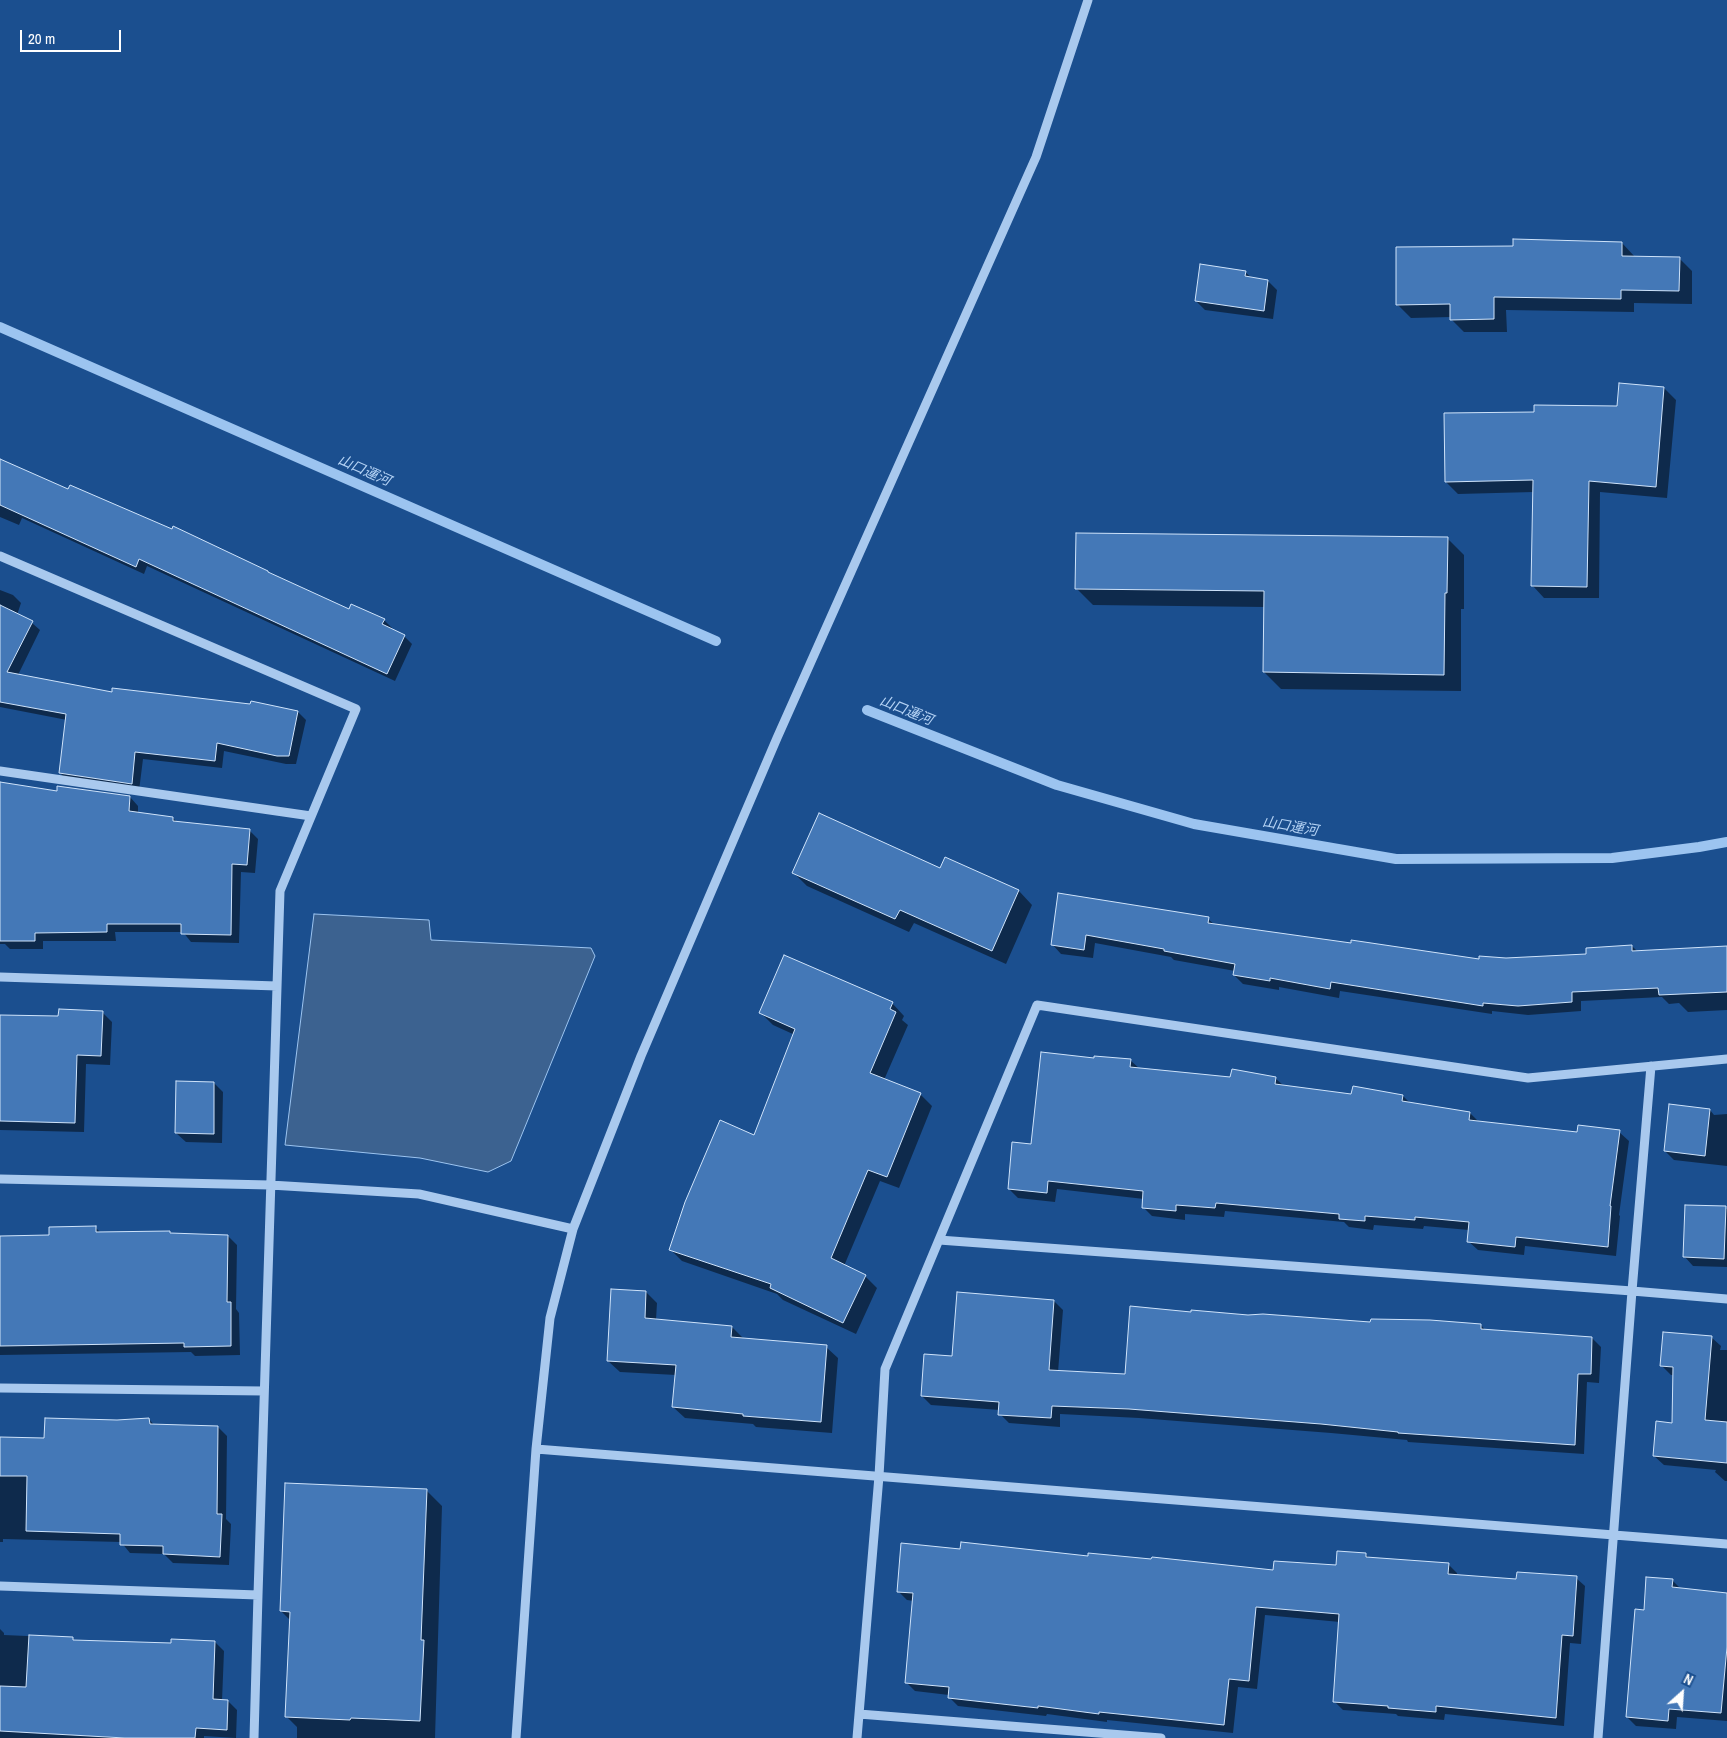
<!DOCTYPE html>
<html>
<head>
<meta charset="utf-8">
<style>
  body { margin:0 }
  #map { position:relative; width:1727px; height:1738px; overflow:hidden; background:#1b4f8f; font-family:"Archivo Narrow",sans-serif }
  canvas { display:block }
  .north { position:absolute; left:1657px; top:1668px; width:50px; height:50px; -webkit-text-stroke:4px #1b4f8f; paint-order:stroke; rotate:26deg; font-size:14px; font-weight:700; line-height:20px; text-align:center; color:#fff }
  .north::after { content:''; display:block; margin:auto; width:18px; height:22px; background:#fff; clip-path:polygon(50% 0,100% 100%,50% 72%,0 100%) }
  .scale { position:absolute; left:20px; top:30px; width:101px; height:22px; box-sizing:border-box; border:2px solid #fff; border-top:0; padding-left:6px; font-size:15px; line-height:18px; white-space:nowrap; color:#fff; -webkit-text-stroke:4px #1b4f8f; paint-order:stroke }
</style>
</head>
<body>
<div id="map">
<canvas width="1727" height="1738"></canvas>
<div class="north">N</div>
<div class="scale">20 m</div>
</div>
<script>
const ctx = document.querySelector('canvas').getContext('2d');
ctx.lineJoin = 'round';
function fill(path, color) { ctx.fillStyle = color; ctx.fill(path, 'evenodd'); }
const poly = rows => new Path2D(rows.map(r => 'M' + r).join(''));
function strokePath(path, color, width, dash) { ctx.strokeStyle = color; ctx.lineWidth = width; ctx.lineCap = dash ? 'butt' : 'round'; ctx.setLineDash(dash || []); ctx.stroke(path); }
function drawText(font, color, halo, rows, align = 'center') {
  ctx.font = font + ' "Archivo Narrow","Noto Sans JP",sans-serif'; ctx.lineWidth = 4.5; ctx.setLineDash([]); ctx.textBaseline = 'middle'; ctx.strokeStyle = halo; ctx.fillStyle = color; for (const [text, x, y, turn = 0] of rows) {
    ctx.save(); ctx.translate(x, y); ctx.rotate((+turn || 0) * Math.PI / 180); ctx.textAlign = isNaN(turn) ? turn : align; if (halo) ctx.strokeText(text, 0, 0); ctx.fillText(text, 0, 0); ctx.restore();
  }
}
const water = poly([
  [314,914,429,920,431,940,591,948,595,956,511,1161,488,1172,420,1158,285,1145,314,914]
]);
fill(water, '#3c6290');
strokePath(water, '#9cc4f0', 1);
fill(poly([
  [1622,243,1635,257,1679,258,1692,271,1692,304,1634,303,1634,312,1506,310,1507,332,1464,332,1451,319,1451,317,1411,318,1397,304,1514,248],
  [1245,272,1252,278,1268,281,1277,290,1273,319,1205,310,1196,301],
  [1664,388,1676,400,1667,498,1600,492,1599,598,1544,598,1533,586,1534,492,1458,494,1446,482,1535,413,1618,407],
  [0,460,69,491,271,575,349,610,384,620,392,628,391,630,404,636,412,644,395,681,147,566,144,574,22,518,19,525,0,517],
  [1447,538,1464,555,1464,609,1461,609,1461,691,1281,689,1264,672,1265,607,1093,605,1076,588],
  [0,590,13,595,21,603,17,615,32,623,40,630,18,675,113,693,298,712,306,720,296,764,286,764,224,751,222,768,143,759,139,791,68,781,60,773,67,720,0,707],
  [0,784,58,792,130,797,138,806,138,813,173,818,178,823,249,830,258,839,255,873,241,872,239,943,191,942,183,932,115,932,116,941,43,941,43,949,10,949,5,944,0,944],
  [946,858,1019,891,1032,905,1006,964,914,923,909,932,807,886,793,872,941,870],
  [1059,894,1208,919,1215,925,1480,961,1587,955,1632,946,1638,952,1727,947,1727,1010,1688,1012,1679,1003,1669,1004,1662,997,1581,1001,1581,1011,1528,1015,1492,1011,1492,1014,1340,991,1339,998,1279,987,1279,990,1243,984,1234,975,1235,971,1174,960,1171,957,1095,943,1093,958,1061,954,1052,944],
  [892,1003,904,1016,902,1020,908,1025,884,1080,920,1094,932,1106,899,1188,880,1181,844,1266,865,1276,877,1288,856,1334,783,1300,777,1294,682,1261,670,1249,755,1137,795,1035,773,1025,761,1013],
  [103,1013,112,1022,110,1065,86,1064,84,1132,0,1130,0,1016,60,1017],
  [1095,1060,1130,1060,1140,1069,1231,1079,1275,1078,1284,1086,1352,1096,1403,1096,1411,1104,1470,1113,1479,1122,1578,1133,1619,1132,1629,1141,1619,1215,1620,1216,1616,1256,1525,1246,1524,1255,1478,1250,1468,1241,1469,1230,1424,1226,1423,1229,1374,1225,1373,1230,1349,1227,1344,1222,1225,1211,1224,1217,1185,1214,1185,1220,1152,1216,1143,1207,1144,1199,1057,1189,1055,1202,1018,1198,1009,1189,1032,1146],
  [214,1083,223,1092,222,1143,186,1142,176,1133],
  [1710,1110,1714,1115,1727,1114,1727,1166,1674,1160,1665,1151],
  [1686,1206,1727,1209,1727,1267,1693,1266,1684,1256],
  [96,1228,101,1233,170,1232,172,1234,228,1236,237,1245,236,1309,239,1313,240,1355,195,1356,191,1352,0,1355,0,1237,51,1237],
  [646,1292,657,1303,656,1320,732,1327,743,1338,826,1347,838,1358,832,1433,756,1427,753,1424,685,1418,673,1407,676,1375,620,1372,608,1361],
  [1054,1301,1063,1310,1058,1372,1126,1375,1248,1317,1372,1323,1481,1325,1486,1331,1592,1338,1601,1347,1599,1383,1587,1382,1584,1454,1408,1442,1407,1440,1331,1433,1139,1418,1060,1414,1060,1427,1009,1423,1000,1414,1000,1410,931,1405,922,1396,953,1358],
  [1711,1337,1721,1346,1720,1350,1727,1350,1727,1481,1725,1481,1715,1472,1716,1470,1664,1465,1654,1456,1673,1424,1674,1375,1671,1375,1662,1366],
  [149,1419,155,1426,218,1427,227,1436,226,1519,231,1524,229,1565,173,1563,164,1554,130,1553,121,1542,3,1539,3,1542,0,1542,0,1439,46,1439,117,1421],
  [427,1491,442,1506,435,1738,297,1738,297,1727,287,1717,291,1621,281,1611],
  [961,1550,1274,1571,1338,1567,1365,1554,1370,1558,1448,1564,1457,1573,1457,1576,1518,1580,1576,1578,1585,1586,1581,1644,1570,1643,1564,1726,1445,1714,1444,1720,1398,1716,1396,1714,1343,1710,1334,1701,1340,1622,1265,1615,1257,1689,1238,1687,1233,1733,1107,1720,1107,1722,1047,1714,1046,1716,958,1706,949,1697,949,1695,915,1691,906,1682,914,1601,907,1600,898,1591],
  [1672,1580,1682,1590,1727,1594,1727,1721,1677,1717,1676,1729,1636,1726,1627,1717,1645,1611],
  [0,1629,4,1633,4,1635,72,1638,75,1641,172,1644,215,1642,224,1651,222,1701,228,1701,237,1710,236,1738,204,1736,204,1738,0,1738]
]), '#0007');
strokePath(poly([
  [0,327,716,641],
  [867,710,1057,785,1194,824,1396,859,1612,858,1699,847,1727,842]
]), '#9cc4f0', 10);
const building = poly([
  [1513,239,1622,242,1622,256,1680,257,1679,291,1621,290,1621,299,1494,297,1494,319,1450,320,1450,304,1396,305,1396,247,1513,246,1513,239],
  [1200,264,1246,271,1245,276,1268,280,1264,311,1195,301,1200,264],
  [1619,383,1664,387,1656,487,1589,481,1587,587,1531,586,1533,480,1445,482,1444,413,1534,412,1534,405,1617,406,1619,383],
  [0,459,68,489,70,485,172,529,173,526,268,571,268,572,349,609,351,604,385,619,382,624,405,635,387,674,139,559,136,567,0,505,0,459],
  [1076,533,1448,537,1447,593,1445,593,1444,675,1263,672,1264,591,1075,589,1076,533],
  [0,605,33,621,7,672,112,692,112,688,250,704,251,701,298,711,289,756,277,756,217,743,215,761,135,752,132,784,59,773,66,714,0,702,0,605],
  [0,782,57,791,57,786,130,796,129,811,173,817,173,821,250,829,247,865,232,864,231,935,181,934,181,924,107,924,107,932,35,933,35,941,0,941,0,782],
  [819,813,940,868,945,857,1019,890,992,951,900,910,895,919,792,873,819,813],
  [1058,893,1209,917,1208,923,1351,943,1351,940,1479,959,1479,956,1506,958,1586,954,1586,948,1632,945,1632,951,1727,946,1727,992,1659,995,1658,988,1572,992,1572,1002,1518,1006,1483,1003,1483,1006,1331,982,1330,989,1270,978,1270,981,1233,975,1235,964,1164,951,1164,949,1086,935,1084,950,1051,945,1058,893],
  [784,955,893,1002,890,1009,896,1012,870,1073,921,1093,887,1177,868,1170,831,1258,866,1275,843,1323,770,1288,771,1284,669,1250,685,1202,720,1120,754,1135,795,1029,759,1013,784,955],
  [59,1009,103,1011,101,1056,77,1055,75,1123,0,1121,0,1015,58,1016,59,1009],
  [1041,1052,1094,1058,1094,1056,1131,1059,1130,1067,1230,1077,1232,1069,1276,1077,1275,1084,1351,1094,1353,1086,1403,1095,1402,1101,1470,1112,1469,1120,1577,1132,1578,1125,1620,1130,1610,1206,1611,1206,1608,1247,1516,1237,1515,1247,1467,1242,1469,1222,1415,1217,1415,1220,1365,1216,1365,1221,1339,1219,1339,1214,1216,1203,1215,1208,1176,1205,1176,1211,1142,1208,1143,1191,1048,1181,1047,1193,1008,1189,1012,1142,1031,1144,1041,1052],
  [176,1081,214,1082,214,1134,175,1133,176,1081],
  [1669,1104,1710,1109,1705,1156,1664,1151,1669,1104],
  [1685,1205,1726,1206,1724,1259,1683,1257,1685,1205],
  [96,1226,96,1232,170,1231,170,1233,228,1235,227,1302,231,1302,231,1346,184,1347,184,1343,0,1346,0,1236,49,1235,49,1227,96,1226],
  [611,1289,646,1291,645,1318,732,1326,731,1337,827,1345,821,1422,743,1416,743,1414,672,1407,676,1365,607,1361,611,1289],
  [957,1292,1054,1300,1049,1370,1125,1374,1130,1306,1191,1312,1191,1310,1248,1315,1263,1314,1370,1322,1371,1319,1430,1320,1481,1324,1481,1329,1592,1337,1591,1374,1578,1374,1575,1445,1398,1433,1398,1432,1321,1424,1129,1409,1052,1406,1051,1418,998,1415,999,1402,921,1396,924,1354,952,1356,957,1292],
  [1663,1332,1712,1336,1705,1420,1727,1422,1727,1463,1653,1456,1656,1421,1672,1423,1673,1367,1660,1366,1663,1332],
  [45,1418,117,1420,149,1418,150,1424,218,1426,217,1514,222,1514,220,1557,163,1554,163,1546,120,1545,120,1534,26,1531,27,1476,0,1476,0,1437,44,1438,45,1418],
  [285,1483,427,1489,421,1640,424,1640,420,1721,351,1718,350,1720,285,1717,290,1612,280,1611,285,1483],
  [961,1542,1088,1556,1088,1553,1151,1559,1152,1557,1273,1570,1274,1561,1336,1565,1337,1551,1366,1553,1366,1557,1449,1563,1448,1574,1516,1579,1517,1572,1577,1576,1573,1636,1562,1635,1556,1718,1436,1706,1436,1712,1388,1708,1388,1706,1333,1702,1339,1614,1256,1607,1249,1681,1229,1679,1224,1725,1099,1712,1099,1714,1038,1706,1038,1708,948,1698,949,1687,905,1683,913,1593,897,1592,901,1543,960,1549,961,1542],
  [1646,1577,1673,1579,1672,1587,1727,1593,1727,1647,1721,1713,1669,1709,1668,1721,1626,1717,1635,1609,1644,1610,1646,1577],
  [29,1635,73,1637,73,1640,171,1643,171,1639,215,1641,213,1699,228,1700,227,1730,196,1728,195,1738,125,1738,0,1731,0,1686,26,1687,29,1635]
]);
fill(building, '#4478b7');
strokePath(building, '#cfe3fa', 1);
strokePath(poly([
  [0,556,356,709,280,891,258,1595,0,1586],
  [0,771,311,816],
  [0,977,277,986],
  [0,1179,270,1185,419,1194,573,1229],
  [939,1240,1632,1291,1727,1299],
  [0,1388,264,1391],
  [536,1449,1727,1544],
  [859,1714,1161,1738],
  [254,1738,258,1595],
  [516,1738,536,1449,550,1318,573,1229,641,1056,777,738,1036,157,1088,0],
  [857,1738,879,1476,885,1369,1037,1005,1528,1078,1727,1059],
  [1598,1738,1632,1291,1651,1066]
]), '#a9c9ee', 9);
drawText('italic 14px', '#b5d3f5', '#1b4f8f', [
  ["山口運河",364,471,24],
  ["山口運河",906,711,22],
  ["山口運河",1290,827,10]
]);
</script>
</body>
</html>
